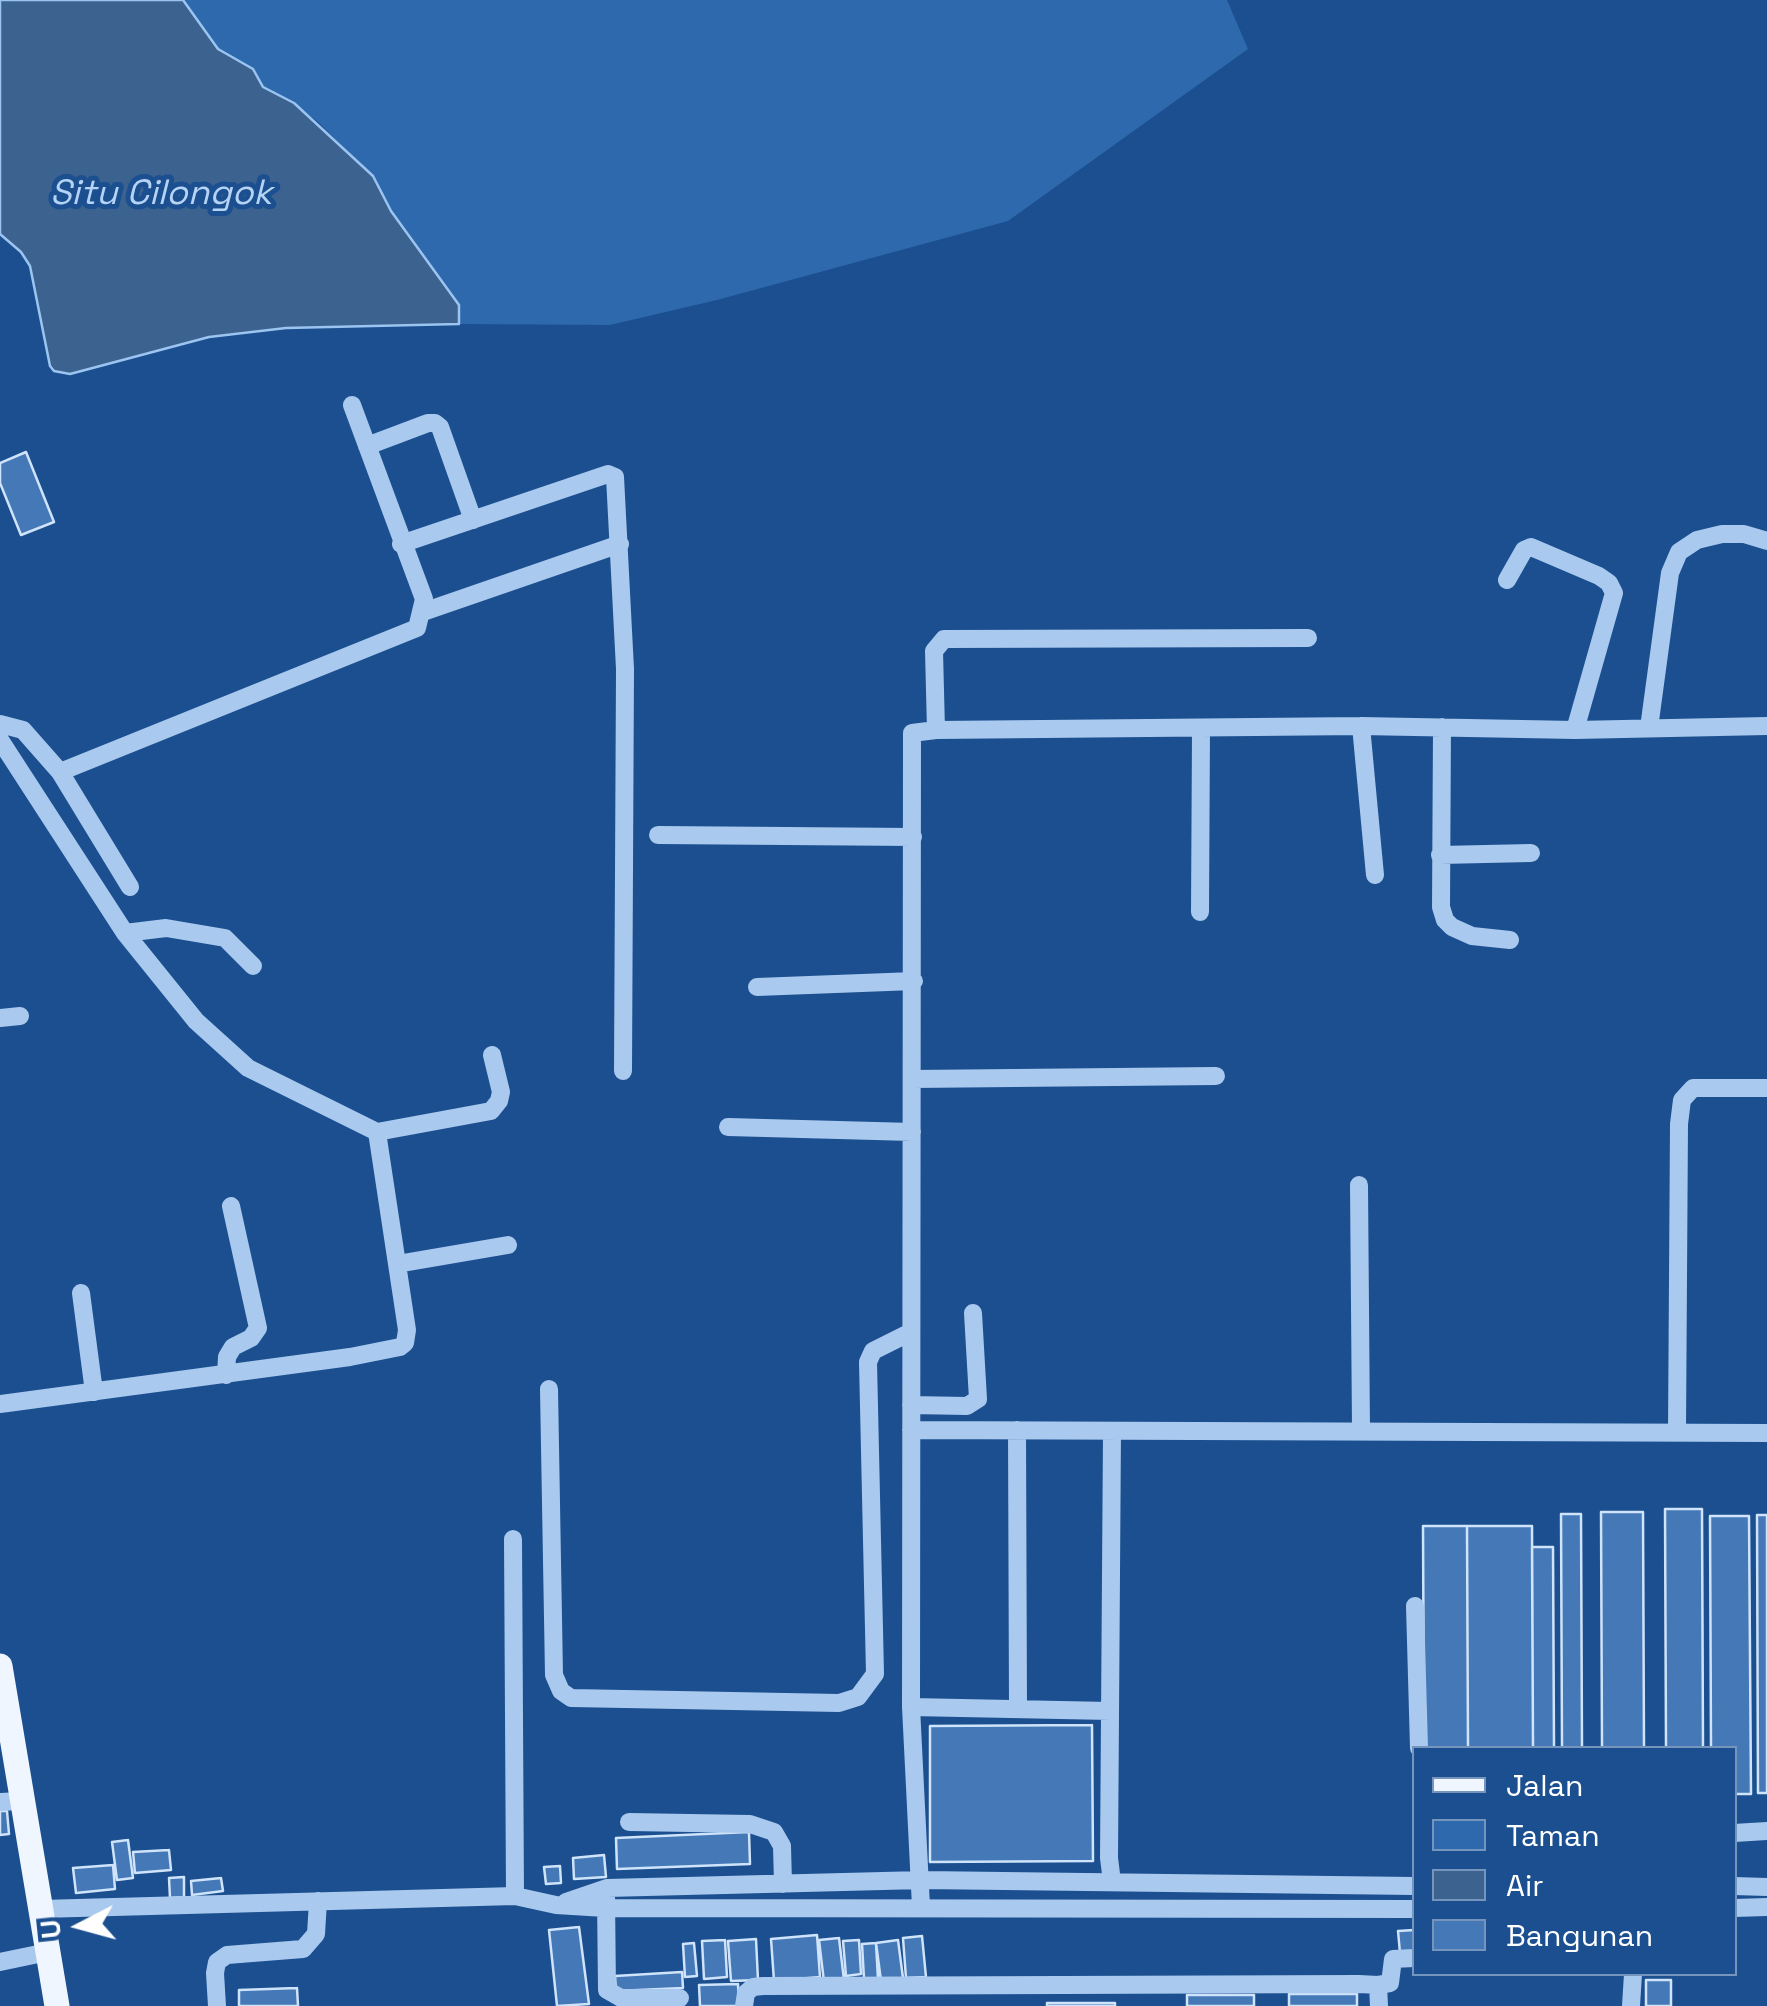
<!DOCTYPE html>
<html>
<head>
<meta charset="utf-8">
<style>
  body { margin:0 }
  #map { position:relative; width:1767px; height:2006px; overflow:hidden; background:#1b4f8f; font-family:"Space Grotesk",sans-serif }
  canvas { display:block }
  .legend { position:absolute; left:1412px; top:1746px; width:325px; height:230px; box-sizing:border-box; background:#1b4f8f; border:2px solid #7695bc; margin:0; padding:12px 18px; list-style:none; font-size:30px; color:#fff }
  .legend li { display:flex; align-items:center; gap:20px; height:50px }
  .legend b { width:50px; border:2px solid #7695bc }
  .north { position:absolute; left:30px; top:1876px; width:100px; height:100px; -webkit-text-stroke:8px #1b4f8f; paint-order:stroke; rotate:264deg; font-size:28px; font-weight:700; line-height:40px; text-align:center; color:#fff }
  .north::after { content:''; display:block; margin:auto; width:35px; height:45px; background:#fff; clip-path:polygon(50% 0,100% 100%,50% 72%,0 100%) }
</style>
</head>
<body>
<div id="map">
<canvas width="1767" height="2006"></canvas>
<ul class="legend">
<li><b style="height:12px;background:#f0f6ff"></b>Jalan</li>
<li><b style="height:28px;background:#2e69ad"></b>Taman</li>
<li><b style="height:28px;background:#3c6290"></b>Air</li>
<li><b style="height:28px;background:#4478b7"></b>Bangunan</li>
</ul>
<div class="north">U</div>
</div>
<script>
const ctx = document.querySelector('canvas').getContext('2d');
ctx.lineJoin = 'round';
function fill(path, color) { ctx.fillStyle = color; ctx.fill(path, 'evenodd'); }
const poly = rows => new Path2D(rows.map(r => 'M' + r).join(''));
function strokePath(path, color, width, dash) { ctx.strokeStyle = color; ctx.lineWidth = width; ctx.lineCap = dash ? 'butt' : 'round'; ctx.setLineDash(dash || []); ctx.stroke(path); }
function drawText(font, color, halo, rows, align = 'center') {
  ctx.font = font + ' "Space Grotesk",sans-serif'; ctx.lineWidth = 10; ctx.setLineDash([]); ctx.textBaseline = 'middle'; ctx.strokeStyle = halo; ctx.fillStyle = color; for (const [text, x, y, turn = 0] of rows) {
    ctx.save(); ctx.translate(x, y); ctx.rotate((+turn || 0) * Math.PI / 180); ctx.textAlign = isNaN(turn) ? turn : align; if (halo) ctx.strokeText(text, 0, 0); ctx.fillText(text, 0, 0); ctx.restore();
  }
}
fill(poly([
  [183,0,1227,0,1248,49,1008,221,717,300,610,325,459,324,459,305,391,211,373,176,318,122,294,103,263,87,242,62,218,49]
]), '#2e69ad');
const water = poly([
  [0,0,183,0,218,49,253,69,263,87,294,103,373,176,391,211,459,305,459,324,286,328,209,337,70,374,54,371,50,366,30,266,21,252,0,234,0,0]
]);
fill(water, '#3c6290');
strokePath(water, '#9cc4f0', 2.5);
const building = poly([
  [26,452,54,522,21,535,0,483,0,463,26,452],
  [1665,1509,1702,1509,1703,1748,1666,1748,1665,1509],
  [1601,1512,1643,1512,1644,1748,1602,1748,1601,1512],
  [1561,1514,1581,1514,1582,1748,1562,1748,1561,1514],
  [1757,1515,1767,1515,1767,1793,1758,1793,1757,1515],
  [1710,1516,1749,1516,1751,1794,1734,1794,1734,1748,1711,1748,1710,1516],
  [1423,1526,1467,1526,1468,1748,1424,1748,1423,1526],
  [1467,1526,1532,1526,1533,1748,1468,1748,1467,1526],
  [1532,1547,1553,1547,1554,1748,1533,1748,1532,1547],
  [1092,1725,1093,1861,930,1862,930,1726,1092,1725],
  [0,1811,7,1811,9,1834,0,1835,0,1811],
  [749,1832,750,1864,617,1869,616,1838,749,1832],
  [128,1840,133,1878,117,1880,112,1842,128,1840],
  [169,1850,171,1870,135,1873,133,1852,169,1850],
  [604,1855,606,1877,574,1879,573,1858,604,1855],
  [113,1865,115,1889,76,1893,73,1868,113,1865],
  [560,1866,561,1883,546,1884,544,1867,560,1866],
  [184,1877,184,1897,170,1898,169,1878,184,1877],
  [221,1878,223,1891,192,1895,191,1881,221,1878],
  [579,1927,589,2004,557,2006,549,1930,579,1927],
  [1414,1930,1414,1952,1400,1953,1398,1931,1414,1930],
  [817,1935,820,1977,774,1981,771,1939,817,1935],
  [922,1936,926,1977,906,1978,903,1938,922,1936],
  [839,1938,844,1980,824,1982,819,1940,839,1938],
  [756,1939,758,1980,731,1981,728,1941,756,1939],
  [725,1940,727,1977,704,1979,702,1941,725,1940],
  [859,1940,861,1974,846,1976,843,1941,859,1940],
  [898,1940,903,1978,881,1981,876,1943,898,1940],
  [694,1943,697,1976,685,1977,683,1944,694,1943],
  [876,1943,878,1979,864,1979,862,1944,876,1943],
  [682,1972,683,1988,616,1991,615,1976,682,1972],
  [1646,1980,1671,1980,1671,2006,1646,2006,1646,1980],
  [738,1984,739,2006,700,2006,699,1985,738,1984],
  [297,1988,298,2006,239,2006,239,1990,297,1988],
  [1289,1994,1357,1994,1357,2006,1289,2006,1289,1994],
  [1187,1995,1254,1995,1254,2006,1187,2006,1187,1995],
  [1047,2003,1115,2003,1115,2006,1047,2006,1047,2003]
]);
fill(building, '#4478b7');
strokePath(building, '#cfe3fa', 2.5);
strokePath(poly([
  [367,446,428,423,435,423,440,427,473,520],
  [401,544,608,474,615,477,625,669,623,1071],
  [1507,580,1524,550,1531,547,1599,576,1609,583,1614,593,1575,730],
  [423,612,620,544],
  [0,724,23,730,60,772,417,628,424,599,352,405],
  [1361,726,1375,875],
  [1442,727,1441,907,1445,920,1452,927,1472,936,1510,940],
  [1649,728,1670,573,1679,552,1697,540,1722,534,1744,534,1767,541],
  [936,730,934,651,944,639,1308,638],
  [0,740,125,933,196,1021,248,1068,377,1132,491,1111,499,1101,501,1092,492,1055],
  [60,772,130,887],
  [658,835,913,837],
  [1440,855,1531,853],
  [1200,912,1201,729],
  [125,933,166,928,225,938,253,966],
  [757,987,914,981],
  [0,1018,20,1016],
  [913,1079,1216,1076],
  [728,1127,912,1132],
  [1359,1185,1361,1431],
  [397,1264,508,1245],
  [81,1293,94,1392],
  [226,1375,227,1357,233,1347,251,1338,258,1328,231,1206],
  [549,1389,554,1675,561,1691,571,1698,839,1703,858,1697,875,1674,868,1362,873,1351,911,1332],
  [0,1404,350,1357,400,1347,405,1343,407,1330,377,1132],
  [911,1405,967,1406,978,1399,973,1313],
  [911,1430,1767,1433],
  [1017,1430,1018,1709],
  [1677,1432,1679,1124,1682,1100,1693,1088,1767,1088],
  [513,1539,515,1896],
  [1415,1606,1419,1748],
  [911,1707,1110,1711],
  [0,1802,20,1801],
  [629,1822,750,1824,774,1832,782,1846,783,1884],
  [1734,1833,1767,1831],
  [1112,1882,1109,1858,1112,1431],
  [1734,1886,1767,1887],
  [606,1897,607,1990,621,1998,680,1998],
  [566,1902,607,1888,922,1880,1414,1886],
  [921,1907,911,1707,912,733,936,730,1361,726,1575,730,1767,726],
  [1734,1908,1767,1907],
  [41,1909,515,1896,556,1905,605,1908,1414,1909],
  [0,1962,48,1952],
  [1378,1985,1390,1983,1393,1959,1414,1958],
  [217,2006,215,1973,217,1962,227,1955,303,1949,316,1934,318,1901],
  [744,2006,746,1993,753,1987,763,1986,1359,1984,1378,1985,1379,2006],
  [1631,2006,1633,1974]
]), '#a9c9ee', 18);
strokePath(poly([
  [0,1666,57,2006]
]), '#f0f6ff', 25);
drawText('italic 35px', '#b5d3f5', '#1b4f8f', [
  ["Situ Cilongok",161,195]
]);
</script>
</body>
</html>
